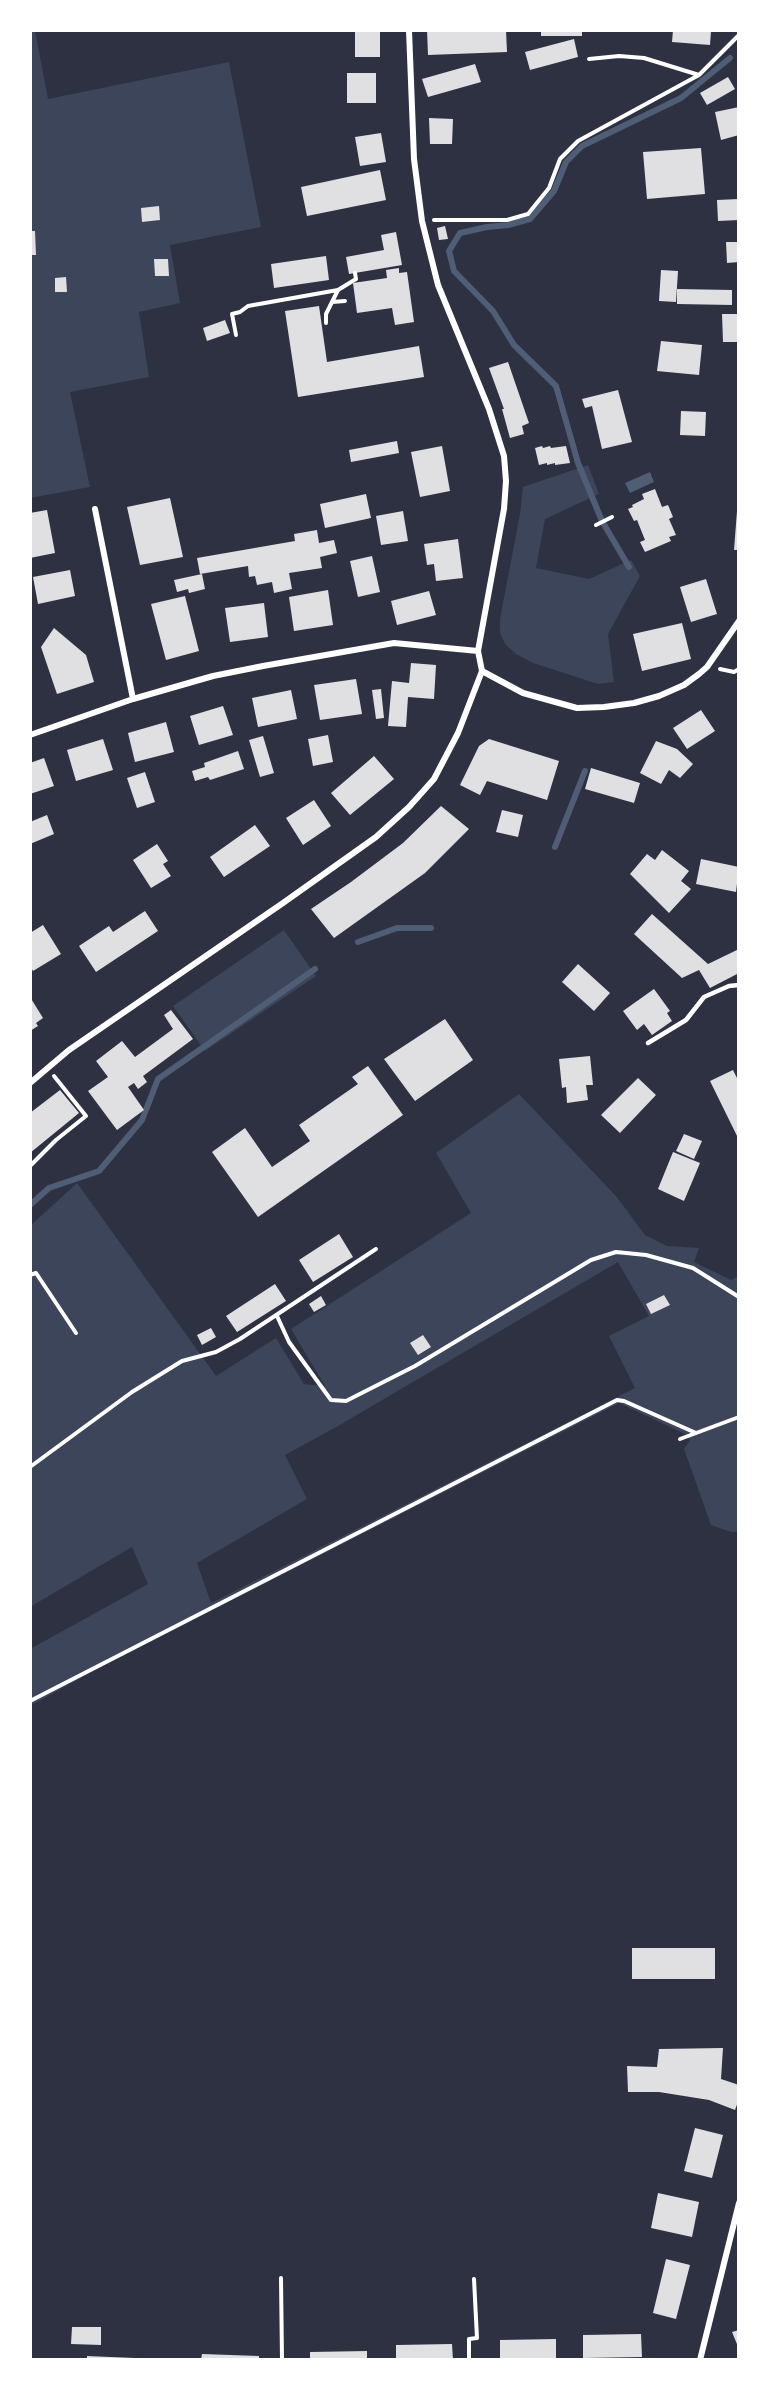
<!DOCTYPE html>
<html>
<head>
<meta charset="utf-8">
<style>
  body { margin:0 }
  #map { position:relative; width:769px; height:2390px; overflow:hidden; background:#2d3142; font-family:"Golos Text",sans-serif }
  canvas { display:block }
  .frame { position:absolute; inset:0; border:32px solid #fff; pointer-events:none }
</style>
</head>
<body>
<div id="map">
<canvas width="769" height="2390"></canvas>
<div class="frame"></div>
</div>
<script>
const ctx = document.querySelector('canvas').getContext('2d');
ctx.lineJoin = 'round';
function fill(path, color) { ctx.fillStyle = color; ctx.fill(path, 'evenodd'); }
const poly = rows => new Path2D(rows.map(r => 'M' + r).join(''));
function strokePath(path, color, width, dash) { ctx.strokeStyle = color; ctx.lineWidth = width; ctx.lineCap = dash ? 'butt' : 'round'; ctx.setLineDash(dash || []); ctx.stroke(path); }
fill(poly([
  [30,30,35,30,48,99,229,62,261,227,170,245,180,303,139,312,149,377,70,392,90,487,30,498],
  [588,465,599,494,545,519,536,568,589,579,631,560,640,576,608,634,614,682,598,684,533,663,516,654,505,644,500,633,500,619,520,514,523,487],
  [284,930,316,976,205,1051,173,1006],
  [519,1094,616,1196,645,1235,667,1246,699,1248,694,1262,731,1280,739,1276,739,1532,731,1532,711,1525,684,1449,690,1440,687,1435,619,1403,93,1671,30,1706,30,1649,148,1584,132,1547,30,1607,30,1226,77,1183,216,1376,276,1338,304,1384,325,1386,291,1329,471,1213,436,1153],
  [618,1262,649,1316,609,1336,635,1388,211,1603,197,1563,307,1499,285,1455,338,1426]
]), '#3c4559');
fill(poly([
  [650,472,654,482,630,493,625,483]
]), '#4f5d75');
strokePath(poly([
  [629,567,602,521,578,463,556,386,514,345,493,311,454,271,449,251,460,233,487,227,508,225,530,219,554,191,566,162,582,146,681,98,730,58],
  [555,847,585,771],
  [358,942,397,928,431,928],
  [30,1205,49,1188,99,1171,142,1120,158,1079,315,969]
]), '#4f5d75', 6);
fill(poly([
  [355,30,380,30,380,57,355,57],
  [427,30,506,30,507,52,428,55],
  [541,30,582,30,582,36,541,36],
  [673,30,711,31,710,45,672,42],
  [574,39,578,57,530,70,525,52],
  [475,64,481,82,428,97,422,79],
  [347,73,376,73,376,103,347,103],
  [728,77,735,89,707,105,700,93],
  [739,107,739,135,721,140,715,112],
  [429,118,453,119,452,144,430,144],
  [381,133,386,162,360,166,355,137],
  [701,148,705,194,647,199,643,152],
  [380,170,386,200,307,216,301,187],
  [739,199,739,220,718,221,717,200],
  [159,206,160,220,142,222,141,208],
  [445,226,448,239,439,240,437,228],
  [30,231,35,231,36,255,30,255],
  [396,232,402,265,349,274,346,257,384,250,381,235],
  [726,242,739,242,739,262,727,263],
  [326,256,329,280,274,288,271,264],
  [154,259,168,259,169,276,155,276],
  [399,268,399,273,407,272,414,322,395,325,392,308,357,313,353,283,387,278,386,270],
  [661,270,678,271,676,302,659,301],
  [66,277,67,292,55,292,55,278],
  [677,289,732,290,732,305,677,304],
  [319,306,327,362,419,346,424,377,298,397,285,311],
  [722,314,739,314,739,342,723,342],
  [225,320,230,333,207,341,203,328],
  [661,341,702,345,699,375,657,371],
  [508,362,529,423,522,426,524,434,510,438,502,409,504,409,489,368],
  [618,390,632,442,602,449,592,406,585,408,582,399],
  [681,411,706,412,705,436,680,435],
  [397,441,399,453,351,462,349,450],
  [442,446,450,491,420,497,411,452],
  [542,446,543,448,550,446,551,448,566,446,570,463,555,465,555,463,547,465,547,463,539,465,535,448],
  [655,489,662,507,668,505,673,517,669,519,676,535,669,537,671,541,645,552,640,542,645,540,637,520,634,521,628,509,633,507,632,505,644,499,642,494],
  [366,494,371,518,325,528,320,504],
  [170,498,183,557,140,565,127,507],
  [47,510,55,553,30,558,30,513],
  [403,511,408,541,381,545,376,516],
  [737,511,739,511,739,550,734,550],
  [317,530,319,543,334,540,337,553,320,557,322,568,289,573,292,589,274,593,272,582,257,585,255,576,249,577,248,566,200,574,197,558,295,541,294,534],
  [458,539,463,578,436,581,434,564,427,565,424,544],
  [372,556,380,592,358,597,350,561],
  [70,570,75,596,38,604,33,577],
  [202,574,205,589,189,593,188,589,177,592,174,580],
  [706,579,717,614,691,622,680,587],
  [328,590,333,625,294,631,289,597],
  [429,591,436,615,397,625,391,601],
  [185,596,199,651,166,660,151,604],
  [264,603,268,637,230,642,225,608],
  [682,623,691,659,642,671,633,634],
  [54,628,86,655,94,682,57,694,41,647],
  [411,663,436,665,434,699,408,697,406,727,388,726,392,681,409,683],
  [356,679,362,714,320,720,314,685],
  [381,689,384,718,376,719,372,690],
  [291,690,297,719,258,727,252,698],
  [223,706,233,735,199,745,190,716],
  [701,710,715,731,687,749,673,728],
  [166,722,174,752,135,762,128,733],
  [328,735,333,762,313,766,308,739],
  [263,736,274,773,260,777,249,740],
  [103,739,113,770,76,781,67,750],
  [489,739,559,761,547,800,487,781,480,795,460,785,479,746],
  [656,741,677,749,693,764,680,778,669,770,661,784,640,773],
  [238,751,244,769,210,780,208,777,195,781,192,771,205,767,204,763],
  [374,756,394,779,350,815,331,793],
  [44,758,54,786,30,794,30,763],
  [591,768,640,783,634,803,585,789],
  [145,772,155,802,137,808,127,778],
  [314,800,331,826,303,845,286,818],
  [441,806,469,829,425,873,334,938,311,909,351,882,403,843],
  [502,810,523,815,518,837,496,832],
  [47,815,54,834,30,844,30,822],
  [255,825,270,846,224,877,210,857],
  [157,844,168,861,163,864,171,876,151,888,133,860],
  [662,850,689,871,681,881,691,889,669,913,630,874,647,854,655,860],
  [701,859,739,867,736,892,696,884],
  [145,911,158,931,96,972,79,946,109,926,113,932],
  [652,914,708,964,739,949,739,973,710,988,699,970,682,978,634,934],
  [43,925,61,954,33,971,30,966,30,933],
  [578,964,610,993,594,1011,562,982],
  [654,989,670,1011,667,1013,672,1021,652,1035,644,1024,637,1030,623,1011],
  [30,997,43,1018,36,1023,38,1026,30,1031],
  [171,1010,193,1039,143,1076,147,1082,138,1089,134,1083,128,1087,144,1110,117,1130,88,1091,108,1077,96,1061,122,1041,135,1057,173,1029,164,1015],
  [445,1019,473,1060,415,1101,384,1059],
  [590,1056,593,1085,586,1085,588,1100,567,1103,566,1087,562,1088,559,1059],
  [368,1066,403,1115,258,1217,212,1152,245,1128,272,1167,310,1141,299,1125,358,1084,352,1077],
  [733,1070,739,1082,739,1140,710,1081],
  [638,1078,656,1095,620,1133,601,1115],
  [60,1090,79,1113,30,1153,30,1113],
  [684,1134,702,1141,694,1159,676,1151],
  [673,1152,700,1163,684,1201,658,1189],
  [339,1234,353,1257,313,1282,299,1260],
  [275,1284,286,1301,237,1332,226,1316],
  [664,1295,670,1305,651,1314,646,1304],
  [321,1296,326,1305,314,1312,309,1304],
  [211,1328,216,1337,202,1345,197,1335],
  [423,1335,431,1347,418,1355,410,1343],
  [632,1948,715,1948,715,1979,632,1979],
  [723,2048,721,2079,739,2085,739,2099,735,2110,709,2100,659,2092,628,2092,627,2066,657,2067,659,2049],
  [695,2128,723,2135,712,2178,684,2171],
  [658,2193,699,2202,692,2237,651,2228],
  [666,2259,690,2265,676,2319,653,2313],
  [72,2327,101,2327,101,2345,71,2344],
  [739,2330,739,2349,732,2332],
  [641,2334,642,2357,583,2358,583,2335],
  [556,2339,556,2360,500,2360,500,2340],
  [452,2344,453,2360,396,2360,396,2345],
  [367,2351,367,2360,310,2360,310,2352],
  [202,2354,259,2356,259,2360,201,2360],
  [87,2356,135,2358,135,2360,87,2360]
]), '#e0e0e3');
strokePath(poly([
  [589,59,619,56,644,58,699,75],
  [434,220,507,220,528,214,549,188,560,159,578,141,699,75,739,35],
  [332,302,345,301],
  [326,323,326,314,338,290],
  [236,335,232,314,240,312,248,306,338,290,356,279,355,273],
  [596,525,612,517],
  [720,669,734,672,739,669],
  [30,1166,56,1140,86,1116,54,1076],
  [30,1275,36,1273,76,1333],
  [277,1316,289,1342,331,1400,346,1401,415,1366,591,1260,616,1252,646,1255,693,1268,739,1297],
  [680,1439,739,1417],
  [30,1467,132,1392,182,1361,216,1352,240,1339,376,1249],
  [30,1701,617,1400,624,1401,696,1433],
  [281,2278,282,2360],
  [469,2360,469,2339,477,2338,474,2279]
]), '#fff', 4);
strokePath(poly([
  [648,1043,686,1020,704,997,729,986,739,985]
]), '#fff', 4.5);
strokePath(poly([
  [409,30,414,159,422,221,438,285,489,409,504,456,506,481,504,509,478,651,482,671],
  [95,509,133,699],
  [482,671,523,693,577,708,604,707,634,703,659,696,684,685,699,674,707,667,739,621],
  [30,735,133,699,213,676,263,666,394,643,478,651],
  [30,1083,69,1050,283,903,376,837,409,807,434,779,458,733,482,671],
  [700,2360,739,2203]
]), '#fff', 6);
</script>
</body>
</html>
